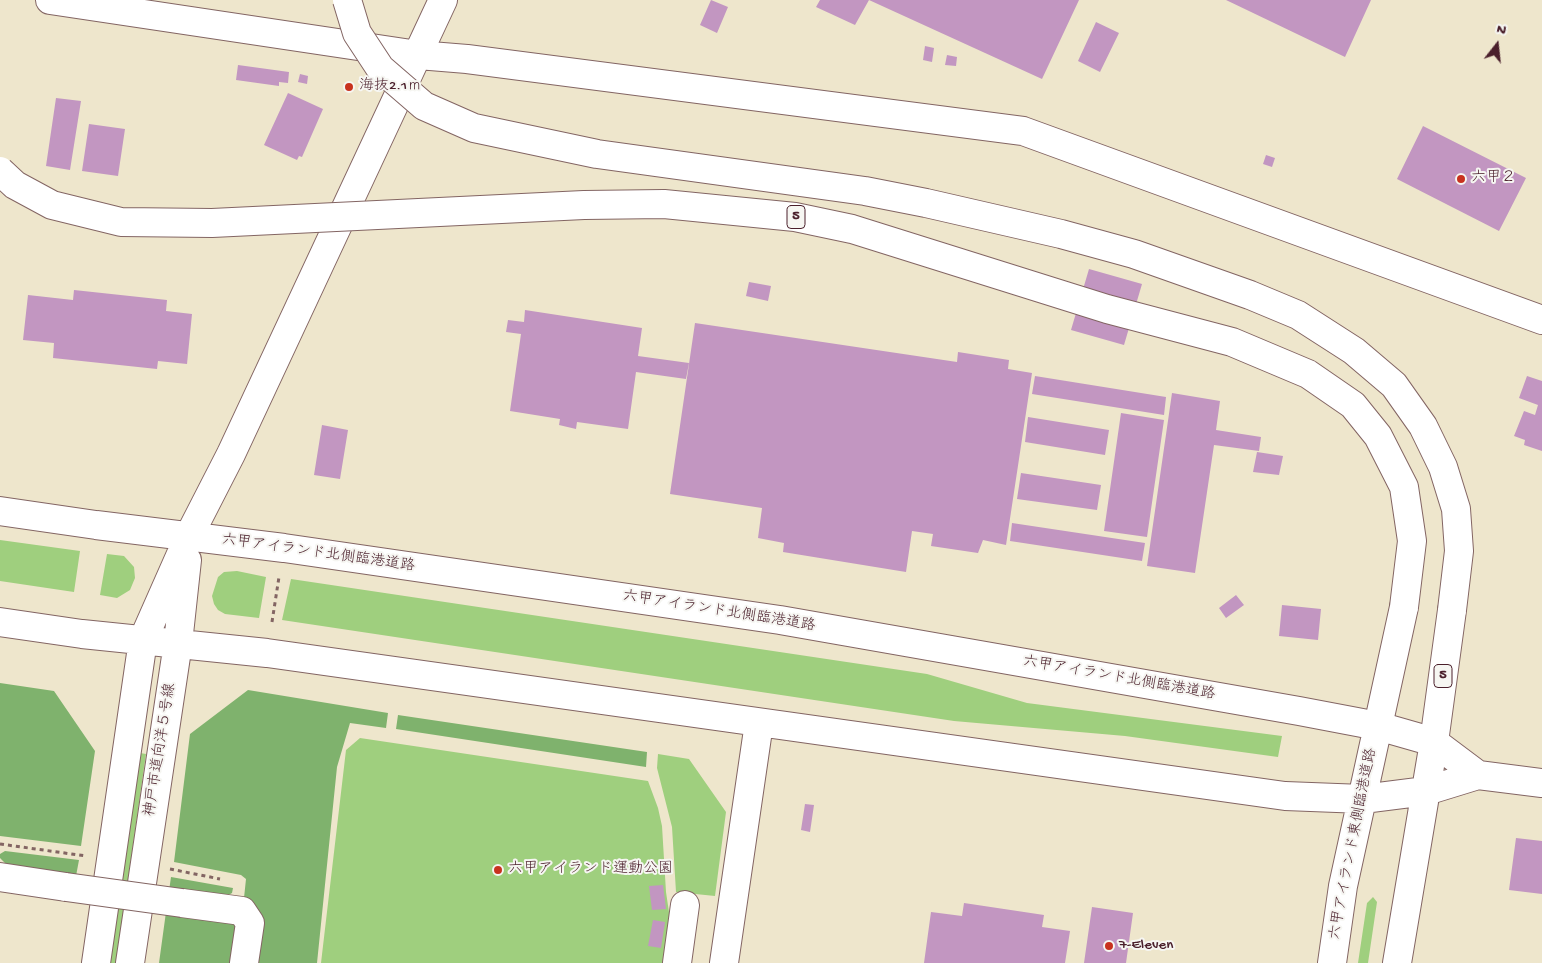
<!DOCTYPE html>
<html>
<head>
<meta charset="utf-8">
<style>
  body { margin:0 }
  #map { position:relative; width:1542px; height:963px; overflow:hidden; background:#eee6cc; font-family:"Gochi Hand",sans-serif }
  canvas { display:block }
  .north { position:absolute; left:1472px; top:20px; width:50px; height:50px; -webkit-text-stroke:4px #f6f6f2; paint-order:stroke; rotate:16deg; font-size:14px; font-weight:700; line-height:20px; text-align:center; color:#4a1f2b }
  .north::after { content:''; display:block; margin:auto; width:18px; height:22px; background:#4a1f2b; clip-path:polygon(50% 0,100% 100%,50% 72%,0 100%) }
</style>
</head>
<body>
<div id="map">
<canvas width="1542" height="963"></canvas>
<div class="north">N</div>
</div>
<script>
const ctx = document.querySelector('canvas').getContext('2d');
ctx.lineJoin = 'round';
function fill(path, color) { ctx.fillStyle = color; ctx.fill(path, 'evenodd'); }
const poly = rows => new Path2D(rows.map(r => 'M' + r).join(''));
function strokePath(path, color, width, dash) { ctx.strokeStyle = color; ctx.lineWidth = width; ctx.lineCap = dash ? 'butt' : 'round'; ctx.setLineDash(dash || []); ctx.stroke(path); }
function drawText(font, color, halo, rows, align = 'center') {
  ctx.font = font + ' "Gochi Hand","Klee One",sans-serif'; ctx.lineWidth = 4; ctx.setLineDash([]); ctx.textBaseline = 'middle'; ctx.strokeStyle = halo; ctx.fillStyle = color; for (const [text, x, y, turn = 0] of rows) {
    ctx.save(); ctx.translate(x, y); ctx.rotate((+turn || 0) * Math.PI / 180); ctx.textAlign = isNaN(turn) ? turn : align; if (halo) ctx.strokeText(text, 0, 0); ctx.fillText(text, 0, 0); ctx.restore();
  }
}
fill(poly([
  [0,540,80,551,74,592,0,581],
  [107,554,124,556,134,567,135,578,130,590,117,598,100,595],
  [237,571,266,577,259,618,225,614,218,610,214,604,212,596,218,577,224,572],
  [291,579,927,674,1027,703,1282,736,1278,757,1125,736,954,721,282,620],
  [360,738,648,781,658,808,662,826,666,892,670,919,663,963,321,963,346,750],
  [140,753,146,754,116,963,108,963],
  [658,754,689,759,726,812,715,896,676,892,672,827,657,768],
  [1373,897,1377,902,1368,963,1358,963,1367,903]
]), '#9fcf7e');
fill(poly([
  [0,683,54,691,95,751,81,846,0,836],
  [248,690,388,713,386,728,350,723,337,767,317,963,251,963,257,910,254,903,244,898,246,879,241,875,174,862,190,734],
  [398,715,647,752,646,767,396,729],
  [5,851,79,860,76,876,7,865,0,858,0,854],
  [171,877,233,888,232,893,221,899,169,891],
  [166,912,238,924,235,963,159,963]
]), '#7fb26d');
fill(poly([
  [711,0,728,7,717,33,700,25],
  [820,0,1079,0,1042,79,869,0,855,25,816,7],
  [1226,0,1371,0,1345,57],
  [1096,22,1119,33,1100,72,1078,61],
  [925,46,934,48,932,62,923,60],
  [947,55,957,57,956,66,945,65],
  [238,65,289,72,288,83,279,82,279,86,236,80],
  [300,74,308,76,307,84,298,82],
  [288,93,323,109,302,157,299,156,297,160,264,145],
  [56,98,81,101,70,170,46,166],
  [89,124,125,129,118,176,82,171],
  [1423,126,1526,178,1499,231,1397,179],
  [1266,155,1275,158,1272,167,1263,164],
  [1089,269,1142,284,1124,345,1071,330],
  [749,282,771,286,768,301,746,296],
  [74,290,167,300,166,311,192,314,187,364,158,361,157,369,53,358,54,343,23,340,28,295,73,300],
  [525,310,642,328,638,356,689,363,686,379,636,372,628,429,577,422,576,429,559,425,560,419,510,411,521,334,506,332,508,320,524,322],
  [695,323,957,362,958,352,1009,360,1008,369,1032,373,1006,545,983,540,978,553,931,546,933,534,912,531,906,572,783,552,784,543,758,538,762,508,670,494],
  [1035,376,1166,397,1164,415,1032,394],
  [1527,376,1542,381,1542,451,1524,445,1525,440,1514,436,1524,411,1535,415,1538,405,1519,398],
  [1172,393,1220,401,1216,430,1261,437,1259,451,1214,445,1195,573,1147,566],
  [1121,413,1164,420,1147,537,1104,531],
  [1028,417,1109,430,1105,455,1025,442],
  [322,425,348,430,340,479,314,475],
  [1257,452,1283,456,1279,475,1253,472],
  [1021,473,1101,485,1097,510,1017,499],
  [1012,523,1145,543,1142,561,1010,541],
  [1236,595,1244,605,1226,618,1219,608],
  [1282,605,1321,609,1318,640,1279,636],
  [805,804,814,805,810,832,801,830],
  [1516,838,1542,841,1542,894,1509,890],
  [663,885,666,909,652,910,649,886],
  [964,903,1044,915,1042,927,1070,931,1065,963,924,963,931,912,962,916],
  [1092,907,1133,913,1126,963,1084,963],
  [653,920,665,922,661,948,648,946]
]), '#c296c1');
const minor = poly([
  [50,0,418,55,467,59,1023,131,1542,320],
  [0,511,96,525,284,548,780,620,1299,711,1378,726,1434,742,1478,775],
  [0,622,82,634,267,653,1285,796,1363,799,1426,791,1478,775,1542,783],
  [0,877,66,887],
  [182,903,242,911,250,923,244,963],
  [96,963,143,640,189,536,231,454,443,0],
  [130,963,178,643,187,560],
  [677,963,685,905],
  [724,963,759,723],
  [1332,963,1343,886,1378,726],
  [1397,963,1434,742]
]);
const highway = poly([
  [1378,726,1404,607],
  [1434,742,1452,610]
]);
strokePath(minor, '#836563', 30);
strokePath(highway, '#836563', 30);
strokePath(poly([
  [272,622,279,577],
  [0,844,86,856],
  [170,869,220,879]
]), '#836563', 3, [4, 4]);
strokePath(minor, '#fff', 28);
strokePath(highway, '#fff', 28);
const minorBridge = poly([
  [66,887,182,903]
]);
const highwayBridge = poly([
  [347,0,357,33,380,68,424,106,474,128,597,154,865,191,926,203,1061,234,1134,254,1250,295,1298,315,1354,351,1394,385,1423,426,1443,467,1456,509,1459,551,1452,610],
  [0,171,15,185,52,205,121,222,212,223,584,205,664,204,795,217,852,229,1107,309,1232,342,1308,374,1353,405,1378,436,1404,487,1412,541,1404,607]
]);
strokePath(minorBridge, '#836563', 30, []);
strokePath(highwayBridge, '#836563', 30, []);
strokePath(minorBridge, '#fff', 28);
strokePath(highwayBridge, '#fff', 28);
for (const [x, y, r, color] of [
  [349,87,5,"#c8321e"],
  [1461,179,5,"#c8321e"],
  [498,870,5,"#c8321e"],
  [1109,946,5,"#c8321e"]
]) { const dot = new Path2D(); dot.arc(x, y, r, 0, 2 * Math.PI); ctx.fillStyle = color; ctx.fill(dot); strokePath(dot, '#f6f6f2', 2); }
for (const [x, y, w] of [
  [796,217,18],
  [1443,676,18]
]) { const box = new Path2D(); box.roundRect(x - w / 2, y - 11.5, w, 23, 4); ctx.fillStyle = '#f6f6f2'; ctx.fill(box); strokePath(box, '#4a1f2b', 1); }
drawText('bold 14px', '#4a1f2b', null, [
  ["5",796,217],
  ["5",1443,676]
]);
drawText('15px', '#4a1f2b', '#f6f6f2', [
  ["海抜2.1ｍ",359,87],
  ["六甲２",1471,179],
  ["六甲アイランド運動公園",508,870],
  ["7-Eleven",1119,946]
], 'left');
drawText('15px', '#4a1f2b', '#f6f6f2', [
  ["六甲アイランド北側臨港道路",318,554,8],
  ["六甲アイランド北側臨港道路",719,612,9],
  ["六甲アイランド北側臨港道路",1119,679,10],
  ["神戸市道向洋５号線",161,750,-81],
  ["六甲アイランド東側臨港道路",1354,844,-79]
]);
</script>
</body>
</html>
